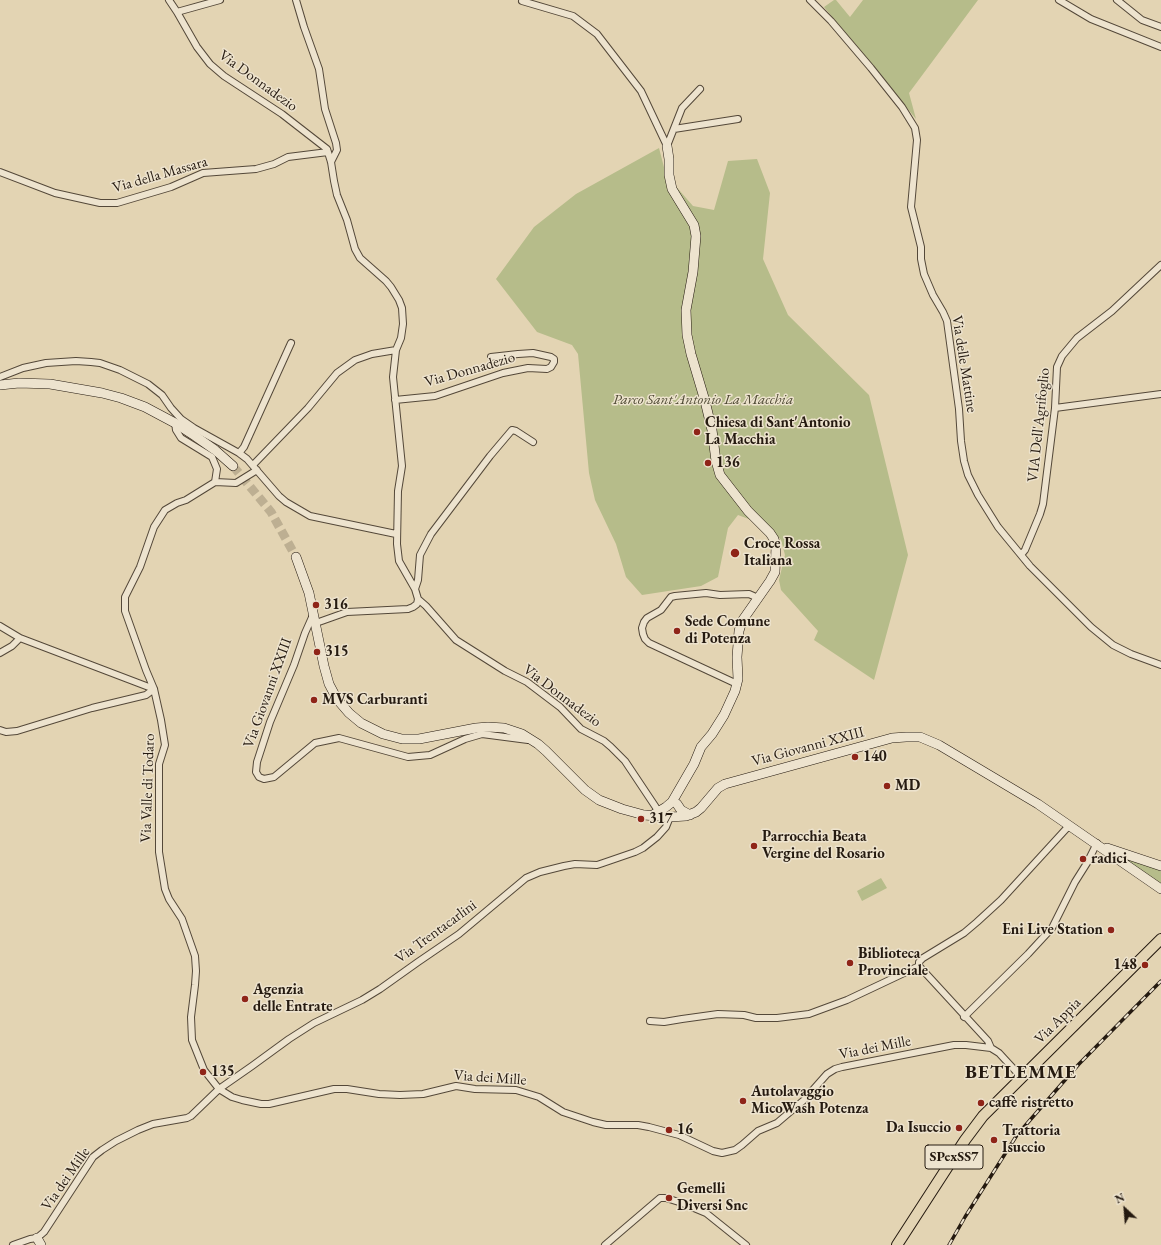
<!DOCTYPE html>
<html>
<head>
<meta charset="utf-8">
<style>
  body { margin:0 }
  #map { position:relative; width:1161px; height:1245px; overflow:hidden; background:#e3d4b3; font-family:"EB Garamond",serif }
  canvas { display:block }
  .north { position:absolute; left:1105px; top:1189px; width:40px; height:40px; -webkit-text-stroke:3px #ede3ce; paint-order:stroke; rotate:334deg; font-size:11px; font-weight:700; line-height:16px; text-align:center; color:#251a10 }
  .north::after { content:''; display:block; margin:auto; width:14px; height:18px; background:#251a10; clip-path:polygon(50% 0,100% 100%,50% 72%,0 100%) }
</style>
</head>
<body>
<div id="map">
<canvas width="1161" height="1245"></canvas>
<div class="north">N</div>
</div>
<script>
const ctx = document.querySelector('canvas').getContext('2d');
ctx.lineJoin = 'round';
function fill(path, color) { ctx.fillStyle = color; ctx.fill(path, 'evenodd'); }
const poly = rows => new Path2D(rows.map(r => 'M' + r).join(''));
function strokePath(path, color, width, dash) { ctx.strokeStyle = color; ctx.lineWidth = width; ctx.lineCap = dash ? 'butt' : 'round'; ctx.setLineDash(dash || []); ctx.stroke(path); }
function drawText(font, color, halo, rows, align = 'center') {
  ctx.font = font + ' "EB Garamond",serif'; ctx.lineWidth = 3; ctx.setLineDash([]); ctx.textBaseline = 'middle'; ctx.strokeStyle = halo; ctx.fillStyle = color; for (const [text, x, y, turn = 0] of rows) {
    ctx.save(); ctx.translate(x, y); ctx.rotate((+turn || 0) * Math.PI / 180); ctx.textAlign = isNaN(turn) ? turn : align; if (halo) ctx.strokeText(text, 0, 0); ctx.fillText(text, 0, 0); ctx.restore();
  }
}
fill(poly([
  [834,0,836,0,850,17,863,0,978,0,909,93,916,119,824,7],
  [659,148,666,175,693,206,714,210,728,161,757,159,770,193,763,259,788,315,869,395,908,555,874,680,814,640,818,631,781,590,779,580,785,555,781,540,770,527,738,515,728,528,718,577,701,586,642,595,626,577,616,544,595,500,589,473,578,354,572,345,537,332,496,279,534,227,576,194],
  [1126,859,1161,869,1161,884,1124,860],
  [881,878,887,888,862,901,857,891]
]), '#b6bc8a');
strokePath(poly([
  [233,466,271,512,296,557]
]), '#bdaf92', 9, [9, 4.5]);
const street = poly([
  [169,0,177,12,197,47,210,64,224,76,282,114,327,149,331,162,334,181,337,195,347,220,355,249,360,258,386,281,391,287,399,300,402,308,403,324,401,338,396,350,393,377,402,466,398,491,397,544,399,561,415,589,418,599,417,604,413,607,408,609,347,612,316,623],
  [296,0,304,27,319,69,325,109,336,143,337,150,331,162],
  [810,0,831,21,871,68,902,107,915,128,917,140,911,207,921,247,921,259,924,274,933,295,943,312,947,321,959,409,961,441,964,461,968,475,978,495,998,527,1030,566,1091,627,1113,645,1131,654,1161,665],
  [1059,0,1091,19,1161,47],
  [1117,0,1142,20,1161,27],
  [522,1,573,16,597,34,641,91,667,146],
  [177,12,220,0],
  [674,129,738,119],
  [667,146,682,108,700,89],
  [0,172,55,193,100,203,117,203,171,187,203,173,256,169,274,164,288,157,328,152],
  [0,377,23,368,46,363,76,361,91,362,100,363,120,370,148,384,162,395,171,408,181,419,194,428,239,453,247,459,279,496,286,502,310,516,396,534],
  [395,400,435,396,503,373,528,368,547,369,551,367,554,362,554,359,551,357,533,353,518,354,491,357],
  [1055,408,1161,394],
  [175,423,176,430,181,438,212,457,217,469,215,482,186,500,177,503,165,510,154,527,140,567,125,597,125,611,146,670,154,689,161,720,165,745,159,764,159,852,165,889,169,899,182,919,195,956,196,971,195,985,191,1017,192,1040,204,1070,219,1089,232,1097,242,1100,261,1104,269,1104,334,1089,347,1089,379,1094,400,1095,423,1094,456,1086,475,1089,516,1090,539,1097,563,1112,593,1122,606,1125,638,1125,649,1127,679,1135,713,1151,722,1153,735,1150,742,1145,758,1131,777,1123,804,1100,827,1074,835,1069,842,1067,954,1045,966,1045,991,1048,999,1053,1022,1078],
  [239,453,244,447,291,343],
  [253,465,308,408,337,373,355,360,372,354,396,350],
  [215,482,236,483,257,470],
  [1021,555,1025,550,1040,514,1043,504,1055,408,1057,367,1062,356,1077,338,1112,311,1161,265],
  [415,589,418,580,420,555,431,534,490,456,512,430,516,431,533,442],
  [418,599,426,606,456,640,505,671,527,682,560,707,581,729,604,741,611,747,625,761,659,812],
  [313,615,305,633,294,665,270,722,257,762,256,772,259,777,264,779,274,777,315,743,339,738,408,757,430,755,465,739,482,734,528,740],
  [0,626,20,638],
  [0,653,12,646,20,638,154,689],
  [737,684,649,643,645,639,643,634,642,628,644,622,647,618,661,610,671,597,675,596,706,593,720,595,749,594,758,598],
  [0,730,6,732,17,731,92,708,146,695,154,689],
  [919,966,919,962,923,958,964,933,977,922,1001,900,1066,829,1070,826],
  [919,966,988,1041,991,1048],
  [964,1017,1028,954,1052,928,1075,882,1087,863,1097,843],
  [650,1021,664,1022,682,1019,718,1014,744,1015,756,1018,777,1018,809,1014,847,1000,919,966],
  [13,1245,30,1239,37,1238,44,1232,93,1157,102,1150,116,1141,138,1130,153,1124,187,1118,191,1116,219,1089,252,1066,289,1039,314,1023,362,1000,380,989,418,962,459,934,526,878,540,872,564,866,575,864,597,865,603,863,635,852,643,848,657,837,666,827,670,817],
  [605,1245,660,1198,666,1198,682,1203,706,1213,746,1245]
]);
const secondary = poly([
  [0,385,19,383,50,384,102,393,121,398,145,407,175,423,195,436,215,450,233,466],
  [296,557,309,593,324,666,329,684,337,699,349,713,361,723,383,734,402,739,419,739,476,728,488,727,504,728,522,734,538,744,546,751,585,790,599,800,622,809,644,815,670,817,686,816,696,812,701,808,718,788,725,784,892,738,906,737,920,737,939,745,1038,804,1161,889],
  [677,804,681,810,690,815],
  [651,816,666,807,672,802,694,764,701,747,712,734,724,715,735,691,738,679,737,657,739,631,742,621,770,581,775,572,776,547,774,539,770,533,748,511,720,475,716,461,712,430,705,401,691,354,687,335,686,310,693,272,696,236,694,225,672,189,669,175,669,159,667,146],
  [1107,848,1161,866],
  [37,1238,41,1245]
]);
const primary = poly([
  [897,1245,965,1140,983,1116,1161,939]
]);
strokePath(street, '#544839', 8);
strokePath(secondary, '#251a10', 10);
strokePath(primary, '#251a10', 12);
strokePath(street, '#ede3ce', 6);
strokePath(secondary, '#ede3ce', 9);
strokePath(primary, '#e3d4b3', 10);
const rail = poly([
  [949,1245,965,1217,1017,1135,1079,1064,1161,981]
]);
strokePath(rail, '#251a10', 3.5);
strokePath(rail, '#ede3ce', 2, [6]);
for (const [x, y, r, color] of [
  [697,432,4,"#8f2418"],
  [708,463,4,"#8f2418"],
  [735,553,5,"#8f2418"],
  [316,605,4,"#8f2418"],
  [677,631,4,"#8f2418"],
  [317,652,4,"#8f2418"],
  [314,700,4,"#8f2418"],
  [855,757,4,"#8f2418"],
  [887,786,4,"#8f2418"],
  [641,819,4,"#8f2418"],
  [754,846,4,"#8f2418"],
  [1083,859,4,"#8f2418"],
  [1111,930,4,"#8f2418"],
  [850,963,4,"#8f2418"],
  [1145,965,4,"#8f2418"],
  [245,999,4,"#8f2418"],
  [203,1072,4,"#8f2418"],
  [743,1101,4,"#8f2418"],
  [981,1103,4,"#8f2418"],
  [959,1128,4,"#8f2418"],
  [669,1130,4,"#8f2418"],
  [994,1140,4,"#8f2418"],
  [669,1198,4,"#8f2418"]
]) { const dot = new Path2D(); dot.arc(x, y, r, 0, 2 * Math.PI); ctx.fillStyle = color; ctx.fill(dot); strokePath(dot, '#ede3ce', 1.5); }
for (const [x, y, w] of [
  [954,1157,58]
]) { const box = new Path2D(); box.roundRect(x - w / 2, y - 12, w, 24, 3); ctx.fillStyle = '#ede3ce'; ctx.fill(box); strokePath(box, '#251a10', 1); }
drawText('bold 14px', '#251a10', null, [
  ["SPexSS7",954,1157]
]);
drawText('15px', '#251a10', '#ede3ce', [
  ["Via Donnadezio",258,81,36],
  ["Via della Massara",160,175,-16],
  ["Via delle Mattine",964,364,81],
  ["Via Donnadezio",470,370,-16],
  ["VIA Dell'Agrifoglio",1039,425,-84],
  ["Via Giovanni XXIII",268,693,-70],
  ["Via Donnadezio",562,696,37],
  ["Via Giovanni XXIII",808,747,-15],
  ["Via Valle di Todaro",148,788,-88],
  ["Via Trentacarlini",436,932,-36],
  ["Via Appia",1058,1021,-45],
  ["Via dei Mille",875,1048,-11],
  ["Via dei Mille",490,1078,4],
  ["Via dei Mille",66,1179,-55]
]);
drawText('italic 15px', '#504b35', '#ede3ce', [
  ["Parco Sant'Antonio La Macchia",703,400]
]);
drawText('bold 15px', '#251a10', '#ede3ce', [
  ["Chiesa di Sant'Antonio",705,423],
  ["La Macchia",705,440],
  ["136",716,463],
  ["Croce Rossa",744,544],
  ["Italiana",744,561],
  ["316",324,605],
  ["Sede Comune",685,622],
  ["di Potenza",685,639],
  ["315",325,652],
  ["MVS Carburanti",322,700],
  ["140",863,757],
  ["MD",895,786],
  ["317",649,819],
  ["Parrocchia Beata",762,837],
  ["Vergine del Rosario",762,854],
  ["radici",1091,859],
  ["Eni Live Station",1103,930,"right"],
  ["Biblioteca",858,954],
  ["Provinciale",858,971],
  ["148",1137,965,"right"],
  ["Agenzia",253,990],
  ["delle Entrate",253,1007],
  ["135",211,1072],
  ["Autolavaggio",751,1092],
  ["MicoWash Potenza",751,1109],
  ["caffè ristretto",989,1103],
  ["Da Isuccio",951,1128,"right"],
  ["16",677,1130],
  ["Trattoria",1002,1131],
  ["Isuccio",1002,1148],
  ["Gemelli",677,1189],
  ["Diversi Snc",677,1206]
], 'left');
ctx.letterSpacing = '1px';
drawText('bold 19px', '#251a10', '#ede3ce', [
  ["BETLEMME",1021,1073]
]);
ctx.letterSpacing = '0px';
</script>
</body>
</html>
